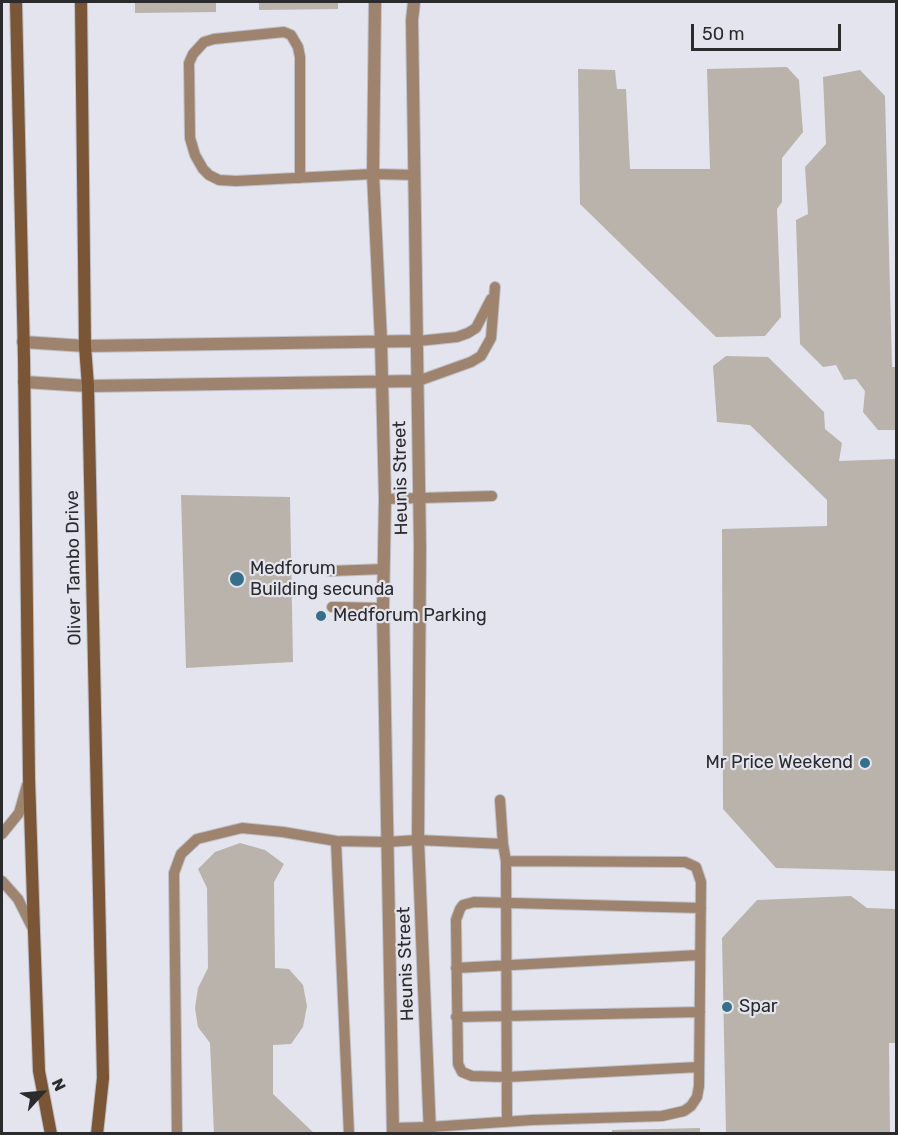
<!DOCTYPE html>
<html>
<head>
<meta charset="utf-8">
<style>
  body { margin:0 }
  #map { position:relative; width:898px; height:1135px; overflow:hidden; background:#e3e4ed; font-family:Rubik,sans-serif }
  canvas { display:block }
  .frame { position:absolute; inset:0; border:3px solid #2b2b2e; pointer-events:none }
  .north { position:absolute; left:12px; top:1063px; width:60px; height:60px; -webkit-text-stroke:4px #e3e4ed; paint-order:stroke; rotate:64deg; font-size:16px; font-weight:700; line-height:24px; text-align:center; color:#2b2b2e }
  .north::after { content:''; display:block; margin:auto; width:21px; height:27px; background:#2b2b2e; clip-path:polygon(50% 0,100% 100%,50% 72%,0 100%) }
  .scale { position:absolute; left:691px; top:24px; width:150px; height:27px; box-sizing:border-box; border:3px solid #2b2b2e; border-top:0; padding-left:8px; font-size:18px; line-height:21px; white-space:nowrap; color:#2b2b2e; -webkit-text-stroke:4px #e3e4ed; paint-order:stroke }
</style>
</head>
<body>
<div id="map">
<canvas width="898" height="1135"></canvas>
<div class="frame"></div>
<div class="north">N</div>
<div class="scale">50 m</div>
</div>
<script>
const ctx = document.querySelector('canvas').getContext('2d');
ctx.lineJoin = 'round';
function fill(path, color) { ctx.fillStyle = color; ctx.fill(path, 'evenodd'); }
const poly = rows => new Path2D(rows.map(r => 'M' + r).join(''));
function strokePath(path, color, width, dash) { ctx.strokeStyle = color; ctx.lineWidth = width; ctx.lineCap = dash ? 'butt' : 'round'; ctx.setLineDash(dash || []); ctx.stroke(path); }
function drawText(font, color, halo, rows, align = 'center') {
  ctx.font = font + ' Rubik,sans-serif'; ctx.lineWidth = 4.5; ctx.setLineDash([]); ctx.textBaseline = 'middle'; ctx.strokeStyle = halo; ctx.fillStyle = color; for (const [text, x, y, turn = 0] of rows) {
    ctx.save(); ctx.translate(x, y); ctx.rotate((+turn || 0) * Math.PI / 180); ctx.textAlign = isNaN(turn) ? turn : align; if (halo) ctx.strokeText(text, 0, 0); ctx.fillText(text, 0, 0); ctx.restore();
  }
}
fill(poly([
  [135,2,216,2,216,12,135,13],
  [259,2,338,2,338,9,259,10],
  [787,67,799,80,803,132,782,158,782,202,777,209,781,317,765,336,716,337,580,204,578,69,615,70,617,89,626,89,630,169,710,169,707,69],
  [860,70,885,96,892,367,896,367,896,430,878,430,863,412,865,391,856,379,844,380,836,365,823,367,800,344,796,220,808,214,805,167,826,144,823,77],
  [726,356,768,357,824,412,825,429,842,443,839,461,896,459,896,871,776,868,723,809,722,529,827,526,827,500,750,425,717,422,713,366],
  [181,495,290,497,293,662,186,668],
  [240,843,265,850,284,864,274,882,275,968,289,969,303,985,307,1006,303,1027,291,1044,273,1045,273,1094,315,1134,214,1134,210,1043,198,1027,195,1008,198,988,208,968,207,888,198,869,215,852],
  [851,896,867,908,896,909,896,1043,889,1043,890,1134,726,1134,722,938,757,900],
  [700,1128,700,1134,612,1134,612,1130]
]), '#b9b3ac');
const lane = poly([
  [300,178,300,57,298,47,291,35,284,32,214,39,204,42,193,54,189,63,190,138,195,155,203,169,209,175,219,180,236,181,373,174,415,175],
  [418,341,457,337,468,333,476,328,491,299],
  [418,381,471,362,481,356,491,338,495,287],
  [385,499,492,496],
  [330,571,384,569],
  [332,607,383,608],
  [500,800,503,844,506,861,507,1121],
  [2,834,19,813,27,785],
  [336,841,349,1134],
  [2,881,18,899,34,931],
  [456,968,700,955],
  [456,1017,700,1012],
  [699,1067,507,1077,472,1076,462,1072,458,1064,456,920,460,909,463,905,474,902,701,908],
  [393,1128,430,1127,532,1120,662,1116,684,1111,691,1106,697,1097,699,1086,701,882,696,867,685,862,506,861],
  [177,1134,174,873,181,854,197,839,242,828,283,832,336,841,387,842,418,840,503,844]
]);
const street = poly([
  [375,2,373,174,381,341,385,499,383,608,393,1134],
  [414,2,412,20,420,548,418,840,430,1134],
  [23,342,85,346,418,341],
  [24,382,88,386,418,381]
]);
const secondary = poly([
  [16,2,24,358,29,778,34,931,39,1071,51,1134],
  [81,2,85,346,88,386,103,1078,97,1134]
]);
strokePath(lane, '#bebfc7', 12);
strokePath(street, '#bebfc7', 14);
strokePath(secondary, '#bebfc7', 14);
strokePath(lane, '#9e846f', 10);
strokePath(street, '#9e846f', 12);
strokePath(secondary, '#7a5637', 12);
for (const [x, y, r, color] of [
  [237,579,8,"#376e89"],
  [321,616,6,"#376e89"],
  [865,763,6,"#376e89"],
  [727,1007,6,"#376e89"]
]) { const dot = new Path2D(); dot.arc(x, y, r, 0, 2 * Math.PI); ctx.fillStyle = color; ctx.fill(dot); strokePath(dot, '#e3e4ed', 2); }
drawText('18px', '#2b2b2e', '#e3e4ed', [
  ["Heunis Street",401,478,-91],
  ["Oliver Tambo Drive",74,568,-91],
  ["Heunis Street",406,964,-92]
]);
drawText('18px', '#2b2b2e', '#e3e4ed', [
  ["Medforum",250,569],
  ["Building secunda",250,590],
  ["Medforum Parking",333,616],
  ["Mr Price Weekend",853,763,"right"],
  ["Spar",739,1007]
], 'left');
</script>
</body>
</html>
